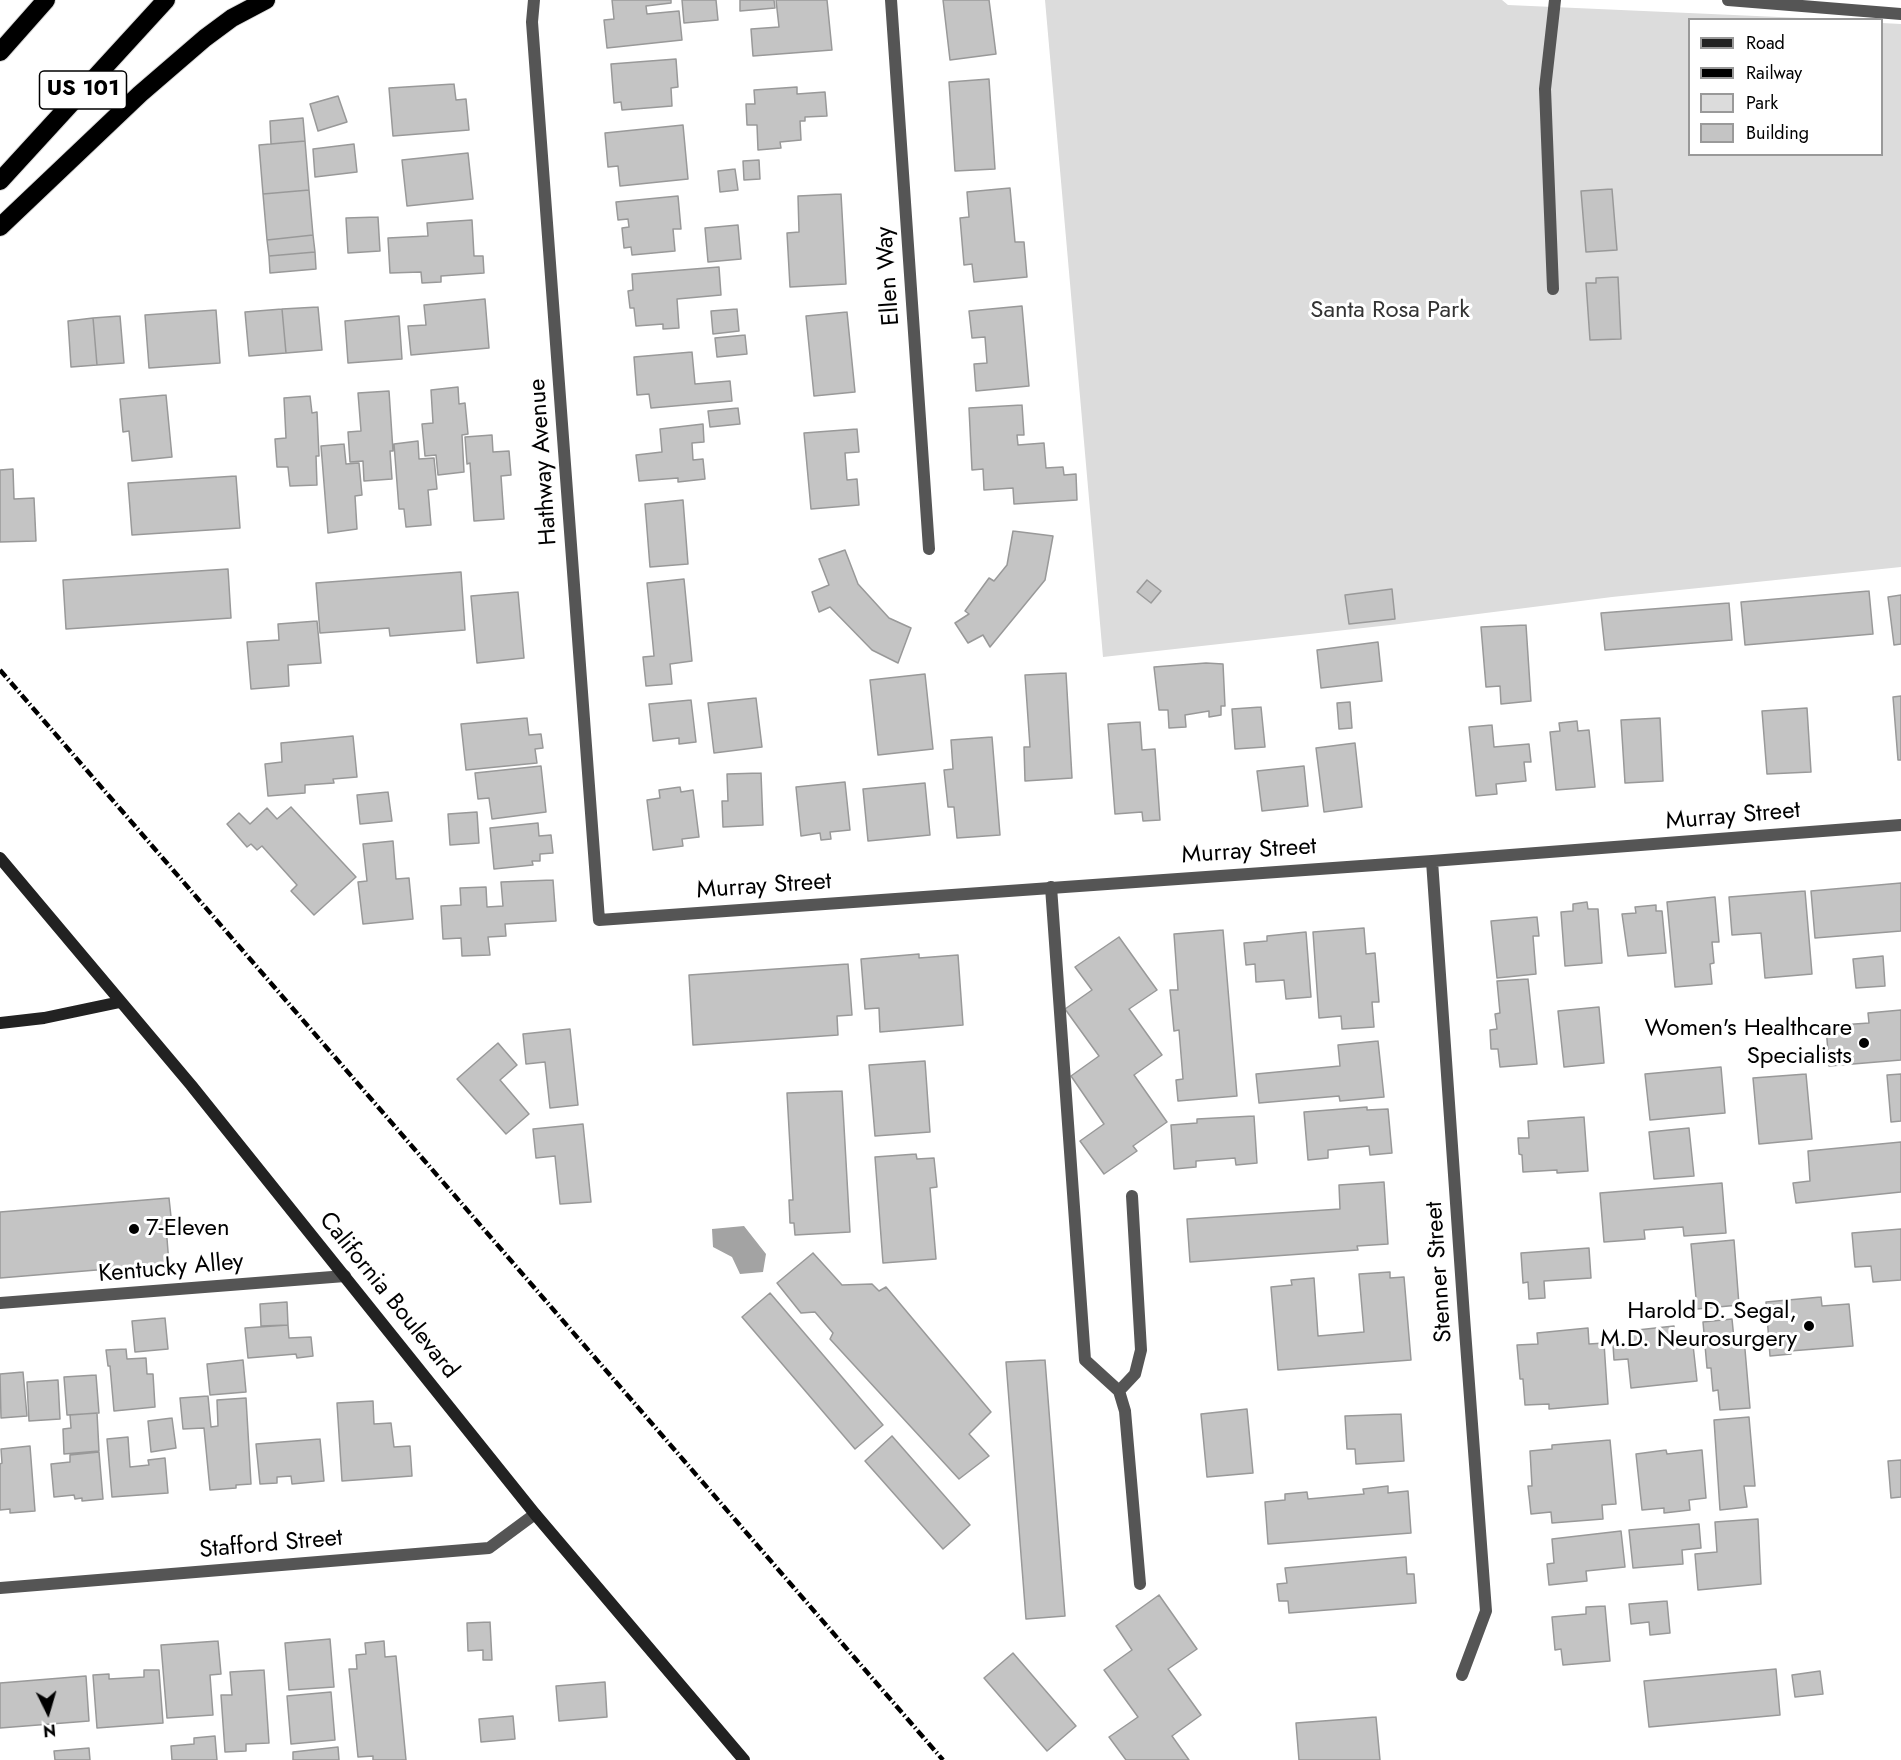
<!DOCTYPE html>
<html>
<head>
<meta charset="utf-8">
<style>
  body { margin:0 }
  #map { position:relative; width:1901px; height:1760px; overflow:hidden; background:#fff; font-family:Jost,sans-serif }
  canvas { display:block }
  .legend { position:absolute; left:1688px; top:18px; width:195px; height:138px; box-sizing:border-box; background:#fff; border:2px solid #999; margin:0; padding:8px 10px; list-style:none; font-size:18px; color:#000 }
  .legend li { display:flex; align-items:center; gap:12px; height:30px }
  .legend b { width:30px; border:2px solid #999 }
  .north { position:absolute; left:18px; top:1682px; width:60px; height:60px; -webkit-text-stroke:4px #fff; paint-order:stroke; rotate:175deg; font-size:16px; font-weight:700; line-height:24px; text-align:center; color:#000 }
  .north::after { content:''; display:block; margin:auto; width:21px; height:27px; background:#000; clip-path:polygon(50% 0,100% 100%,50% 72%,0 100%) }
</style>
</head>
<body>
<div id="map">
<canvas width="1901" height="1760"></canvas>
<ul class="legend">
<li><b style="height:8px;background:#222"></b>Road</li>
<li><b style="height:8px;background:#000"></b>Railway</li>
<li><b style="height:16px;background:#dcdcdc"></b>Park</li>
<li><b style="height:16px;background:#c4c4c4"></b>Building</li>
</ul>
<div class="north">N</div>
</div>
<script>
const ctx = document.querySelector('canvas').getContext('2d');
ctx.lineJoin = 'round';
function fill(path, color) { ctx.fillStyle = color; ctx.fill(path, 'evenodd'); }
const poly = rows => new Path2D(rows.map(r => 'M' + r).join(''));
function strokePath(path, color, width, dash) { ctx.strokeStyle = color; ctx.lineWidth = width; ctx.lineCap = dash ? 'butt' : 'round'; ctx.setLineDash(dash || []); ctx.stroke(path); }
function drawText(font, color, halo, rows, align = 'center') {
  ctx.font = font + ' Jost,sans-serif'; ctx.lineWidth = 6; ctx.setLineDash([]); ctx.textBaseline = 'middle'; ctx.strokeStyle = halo; ctx.fillStyle = color; for (const [text, x, y, turn = 0] of rows) {
    ctx.save(); ctx.translate(x, y); ctx.rotate((+turn || 0) * Math.PI / 180); ctx.textAlign = isNaN(turn) ? turn : align; if (halo) ctx.strokeText(text, 0, 0); ctx.fillText(text, 0, 0); ctx.restore();
  }
}
fill(poly([
  [1045,0,1502,0,1508,5,1824,19,1690,20,1690,154,1882,154,1882,23,1901,24,1901,567,1612,597,1399,624,1103,657]
]), '#dcdcdc');
fill(poly([
  [744,1226,766,1254,763,1272,740,1274,732,1257,713,1247,712,1229]
]), '#a3a3a3');
const building = poly([
  [612,0,671,0,671,3,646,6,647,14,679,11,682,40,607,48,604,20,614,19,612,0],
  [682,0,716,0,718,20,684,23,682,0],
  [740,0,774,0,775,8,740,11,740,0],
  [776,0,827,0,832,50,753,56,751,29,779,27,776,0],
  [943,0,989,0,996,54,950,60,943,0],
  [676,59,678,87,671,88,672,106,622,110,621,102,614,103,611,64,676,59],
  [989,79,995,169,955,171,949,82,989,79],
  [454,84,456,100,466,99,469,130,393,136,389,88,454,84],
  [797,87,797,94,825,92,827,116,805,117,805,121,800,121,801,140,780,142,781,148,758,150,757,125,747,125,746,104,755,104,754,90,797,87],
  [338,96,347,122,318,131,310,104,338,96],
  [303,118,305,141,271,144,270,121,303,118],
  [683,125,688,179,620,186,618,166,608,167,605,133,683,125],
  [305,141,309,190,263,194,259,145,305,141],
  [354,144,357,172,315,177,313,149,354,144],
  [468,153,473,199,407,206,402,160,468,153],
  [759,160,760,179,744,180,743,161,759,160],
  [735,169,738,190,720,192,718,171,735,169],
  [1010,188,1015,242,1024,242,1027,277,974,282,972,264,964,265,960,218,969,217,967,192,1010,188],
  [1612,189,1617,250,1586,252,1581,191,1612,189],
  [309,190,313,235,267,240,263,194,309,190],
  [841,194,846,284,790,287,787,233,799,232,798,196,841,194],
  [678,196,681,229,673,229,675,251,632,255,631,247,624,248,622,228,629,227,628,219,618,220,616,202,678,196],
  [378,217,380,251,348,253,346,218,378,217],
  [472,220,474,256,483,256,484,273,441,276,441,282,422,283,421,272,390,273,388,238,428,236,427,223,472,220],
  [738,225,741,259,708,262,705,228,738,225],
  [313,235,315,252,269,256,267,240,313,235],
  [315,252,316,269,270,273,269,256,315,252],
  [719,267,721,295,677,299,679,328,663,329,663,324,636,326,634,308,630,308,628,291,633,290,632,274,719,267],
  [1618,277,1621,339,1590,340,1586,283,1596,283,1596,278,1618,277],
  [485,299,489,348,411,355,408,326,426,325,424,305,485,299],
  [1022,306,1029,386,976,391,974,364,987,363,985,337,972,338,969,311,1022,306],
  [318,307,322,350,286,353,282,309,318,307],
  [282,309,286,353,249,356,245,312,282,309],
  [737,309,739,331,713,334,711,311,737,309],
  [216,310,220,363,149,368,145,315,216,310],
  [847,312,855,392,814,396,806,316,847,312],
  [120,316,124,363,97,365,93,318,120,316],
  [399,316,402,359,348,363,345,321,399,316],
  [93,318,97,365,71,367,68,321,93,318],
  [745,335,747,354,717,357,715,338,745,335],
  [692,352,695,384,730,381,732,401,651,408,649,394,637,395,634,357,692,352],
  [458,387,459,404,465,403,468,434,462,435,464,472,438,475,436,455,425,456,422,424,433,423,431,390,458,387],
  [389,391,393,451,390,451,392,479,364,481,363,461,350,462,348,432,361,431,358,393,389,391],
  [166,395,172,457,132,461,129,431,123,432,120,399,166,395],
  [310,396,312,413,317,412,319,456,316,456,317,485,290,486,288,467,277,467,275,439,286,438,284,398,310,396],
  [1022,405,1024,435,1017,435,1018,445,1044,443,1046,468,1063,467,1064,475,1076,474,1077,500,1014,504,1013,488,984,490,983,469,972,470,969,408,1022,405],
  [738,408,740,424,710,427,708,411,738,408],
  [703,424,704,442,692,443,693,460,703,459,705,479,678,482,678,478,639,481,636,455,662,452,660,429,703,424],
  [857,429,859,452,845,453,847,480,857,479,859,505,811,509,804,433,857,429],
  [492,435,493,452,509,451,511,475,501,476,504,519,474,521,470,463,467,464,465,437,492,435],
  [418,441,419,459,434,458,437,489,428,490,431,525,406,527,404,509,399,509,394,444,418,441],
  [344,444,346,464,359,463,362,495,355,496,357,529,328,533,321,446,344,444],
  [13,469,14,499,34,498,36,541,0,542,0,470,13,469],
  [236,476,240,528,132,535,128,483,236,476],
  [683,500,688,564,650,567,645,504,683,500],
  [1013,531,1053,536,1045,580,990,647,983,635,968,643,955,623,969,614,965,611,989,578,994,581,1007,565,1013,531],
  [845,550,858,584,889,618,911,628,898,663,872,650,830,607,819,612,812,592,829,585,819,559,845,550],
  [228,569,231,618,66,629,63,580,228,569],
  [461,572,465,630,390,636,389,628,320,633,316,583,461,572],
  [684,579,692,661,670,664,672,684,646,686,643,657,654,656,647,583,684,579],
  [1147,580,1161,591,1151,603,1137,592,1147,580],
  [1392,589,1395,619,1349,624,1345,595,1392,589],
  [1869,591,1873,634,1745,645,1741,602,1869,591],
  [518,592,524,658,477,663,471,596,518,592],
  [1901,595,1901,644,1894,645,1888,597,1901,595],
  [1729,603,1732,640,1605,650,1601,613,1729,603],
  [317,621,321,663,288,665,289,686,251,689,247,642,279,640,278,624,317,621],
  [1526,625,1531,701,1501,704,1500,686,1486,687,1481,627,1526,625],
  [1378,642,1382,681,1321,688,1317,650,1378,642],
  [1206,663,1223,664,1225,706,1221,706,1221,715,1209,717,1209,711,1185,715,1186,727,1169,728,1168,710,1159,710,1154,667,1206,663],
  [1066,673,1072,778,1025,781,1024,747,1030,747,1025,675,1066,673],
  [925,674,933,749,878,755,870,680,925,674],
  [1901,696,1901,760,1898,760,1893,697,1901,696],
  [756,698,762,747,714,753,708,703,756,698],
  [691,700,696,742,679,744,679,738,653,741,649,704,691,700],
  [1350,702,1352,728,1339,729,1337,703,1350,702],
  [1261,707,1265,747,1235,749,1232,709,1261,707],
  [1807,708,1811,772,1767,774,1762,711,1807,708],
  [527,718,529,735,541,734,543,748,535,749,537,763,466,770,461,724,527,718],
  [1660,718,1663,781,1625,783,1621,720,1660,718],
  [1577,721,1578,731,1589,730,1595,787,1556,790,1550,732,1560,731,1559,723,1577,721],
  [1140,722,1142,750,1155,749,1160,820,1143,821,1142,812,1115,814,1108,724,1140,722],
  [1492,725,1494,747,1529,744,1531,762,1524,762,1526,781,1496,784,1497,794,1476,796,1469,727,1492,725],
  [353,736,357,777,333,779,334,783,305,785,305,793,268,796,265,764,282,762,281,743,353,736],
  [992,737,1000,835,957,838,954,807,948,807,944,770,953,769,951,740,992,737],
  [1355,743,1362,807,1324,812,1316,748,1355,743],
  [541,766,546,812,492,819,489,798,478,799,475,773,541,766],
  [1304,766,1308,806,1262,811,1257,771,1304,766],
  [761,773,763,825,723,827,722,801,728,801,727,774,761,773],
  [845,782,850,830,830,832,831,839,821,840,820,833,801,836,796,787,845,782],
  [925,783,930,835,868,841,863,789,925,783],
  [680,787,681,792,693,790,699,837,682,839,683,846,653,850,647,800,660,798,659,790,680,787],
  [388,792,392,821,360,824,357,795,388,792],
  [291,807,356,877,314,915,291,891,297,885,262,846,257,850,251,844,247,847,227,824,239,813,250,824,267,808,277,819,291,807],
  [477,812,479,843,450,845,448,814,477,812],
  [538,823,539,836,551,835,553,853,540,854,540,861,532,861,533,865,494,869,490,828,538,823],
  [393,841,396,879,409,878,413,919,363,924,358,882,367,881,363,844,393,841],
  [553,880,556,921,505,924,506,936,488,937,490,955,462,956,461,938,443,939,441,906,461,905,460,888,486,887,487,907,503,906,501,882,553,880],
  [1901,883,1901,931,1815,938,1811,891,1901,883],
  [1805,891,1812,974,1765,978,1761,933,1732,935,1729,897,1805,891],
  [1715,897,1719,942,1712,942,1714,963,1710,964,1712,984,1675,987,1667,902,1715,897],
  [1587,902,1588,909,1598,909,1602,963,1565,966,1561,912,1573,911,1573,904,1587,902],
  [1656,905,1656,911,1662,911,1666,953,1628,956,1622,914,1636,913,1635,907,1656,905],
  [1537,917,1539,936,1533,936,1536,974,1497,978,1491,921,1537,917],
  [1364,928,1366,954,1375,953,1379,1002,1372,1002,1374,1027,1342,1029,1341,1016,1319,1018,1313,932,1364,928],
  [1223,930,1237,1096,1178,1101,1176,1080,1183,1079,1179,1030,1174,1031,1170,990,1178,990,1174,934,1223,930],
  [1306,932,1311,997,1286,999,1284,980,1256,982,1255,964,1246,965,1244,943,1267,941,1267,936,1306,932],
  [1119,937,1157,990,1129,1009,1162,1055,1134,1075,1167,1122,1133,1146,1137,1151,1104,1174,1080,1141,1104,1124,1071,1076,1099,1056,1065,1009,1092,990,1075,967,1119,937],
  [919,954,919,958,958,955,963,1025,880,1032,879,1008,865,1009,861,959,919,954],
  [1883,956,1885,986,1856,988,1853,959,1883,956],
  [848,964,852,1015,837,1016,838,1035,693,1045,689,975,848,964],
  [1528,979,1537,1064,1500,1067,1498,1049,1491,1049,1490,1030,1497,1029,1495,1014,1500,1013,1497,981,1528,979],
  [1599,1007,1604,1063,1564,1067,1558,1011,1599,1007],
  [1901,1010,1901,1060,1829,1066,1826,1026,1869,1023,1868,1013,1901,1010],
  [570,1029,578,1105,550,1108,545,1062,526,1064,523,1034,570,1029],
  [1378,1041,1384,1097,1340,1101,1339,1096,1259,1103,1256,1074,1340,1066,1338,1045,1378,1041],
  [498,1043,517,1065,500,1080,529,1114,506,1134,457,1079,498,1043],
  [925,1061,930,1132,875,1136,869,1065,925,1061],
  [1721,1067,1725,1113,1650,1120,1645,1074,1721,1067],
  [1806,1074,1812,1139,1759,1144,1753,1078,1806,1074],
  [1901,1074,1901,1121,1891,1122,1887,1075,1901,1074],
  [842,1091,850,1232,795,1235,794,1223,790,1223,789,1200,793,1200,787,1093,842,1091],
  [1367,1107,1367,1110,1388,1109,1392,1153,1370,1155,1369,1146,1328,1150,1328,1158,1308,1160,1304,1112,1367,1107],
  [1254,1116,1257,1163,1236,1165,1235,1158,1196,1161,1196,1167,1174,1169,1171,1125,1197,1123,1197,1119,1254,1116],
  [1584,1117,1588,1171,1557,1173,1557,1170,1523,1172,1522,1155,1519,1154,1518,1138,1529,1138,1528,1121,1584,1117],
  [583,1124,591,1202,560,1204,555,1156,536,1158,533,1129,583,1124],
  [1689,1128,1694,1176,1654,1179,1649,1132,1689,1128],
  [1901,1142,1901,1192,1796,1203,1793,1183,1810,1181,1808,1151,1901,1142],
  [916,1154,917,1159,934,1158,937,1187,930,1188,936,1259,883,1263,875,1157,916,1154],
  [1384,1182,1388,1244,1357,1246,1358,1250,1190,1262,1187,1219,1340,1209,1339,1185,1384,1182],
  [1722,1183,1726,1233,1684,1236,1683,1227,1644,1230,1645,1239,1604,1242,1600,1193,1722,1183],
  [169,1198,172,1226,166,1226,169,1264,0,1278,0,1212,169,1198],
  [1901,1229,1901,1280,1873,1282,1871,1266,1855,1267,1852,1233,1901,1229],
  [1734,1240,1739,1305,1697,1309,1691,1244,1734,1240],
  [1589,1248,1591,1278,1544,1281,1545,1298,1529,1299,1528,1282,1523,1283,1521,1253,1589,1248],
  [813,1253,842,1285,872,1284,879,1291,886,1287,991,1412,969,1434,989,1456,959,1479,830,1339,833,1333,815,1312,801,1313,777,1283,813,1253],
  [1390,1272,1390,1278,1404,1277,1411,1360,1278,1370,1271,1287,1292,1285,1291,1280,1314,1278,1318,1336,1364,1332,1359,1274,1390,1272],
  [770,1293,883,1425,855,1449,742,1317,770,1293],
  [1821,1297,1822,1306,1849,1304,1853,1346,1790,1351,1791,1354,1770,1356,1766,1302,1821,1297],
  [287,1302,288,1325,261,1326,260,1304,287,1302],
  [165,1318,168,1349,135,1352,132,1321,165,1318],
  [1732,1319,1734,1339,1744,1338,1750,1408,1720,1410,1718,1390,1713,1391,1711,1368,1707,1368,1703,1322,1732,1319],
  [288,1325,289,1338,311,1337,313,1356,297,1358,296,1354,248,1358,245,1328,288,1325],
  [1674,1326,1675,1337,1692,1336,1697,1381,1631,1388,1628,1359,1614,1360,1613,1345,1629,1343,1628,1331,1674,1326],
  [1588,1328,1589,1344,1604,1343,1608,1404,1549,1409,1549,1404,1525,1405,1523,1379,1520,1379,1517,1345,1538,1344,1537,1333,1588,1328],
  [126,1349,127,1359,146,1358,147,1374,153,1374,155,1407,114,1411,110,1366,108,1366,106,1350,126,1349],
  [243,1360,246,1392,210,1395,207,1364,243,1360],
  [1045,1360,1065,1616,1026,1619,1006,1362,1045,1360],
  [23,1372,27,1416,1,1418,0,1374,23,1372],
  [96,1375,99,1413,67,1415,64,1377,96,1375],
  [58,1380,60,1419,29,1421,27,1382,58,1380],
  [208,1396,211,1427,218,1426,217,1400,246,1398,251,1484,236,1485,236,1488,210,1490,204,1428,183,1429,180,1398,208,1396],
  [373,1401,374,1424,391,1423,394,1447,410,1446,412,1476,342,1481,337,1403,373,1401],
  [1247,1409,1253,1473,1207,1477,1201,1414,1247,1409],
  [97,1413,99,1451,64,1454,63,1429,71,1428,70,1415,97,1413],
  [1401,1414,1404,1461,1356,1464,1355,1449,1347,1449,1345,1416,1401,1414],
  [1749,1417,1755,1486,1744,1486,1747,1507,1720,1510,1714,1420,1749,1417],
  [172,1418,176,1448,151,1452,148,1421,172,1418],
  [892,1436,970,1525,943,1549,865,1461,892,1436],
  [128,1437,130,1467,149,1465,148,1460,165,1458,168,1493,112,1497,107,1439,128,1437],
  [320,1439,324,1481,292,1484,291,1476,277,1477,277,1483,260,1484,256,1444,320,1439],
  [1610,1440,1616,1504,1602,1505,1603,1519,1552,1523,1551,1512,1531,1514,1528,1486,1532,1486,1530,1451,1552,1449,1552,1445,1610,1440],
  [30,1446,35,1511,10,1513,10,1509,0,1510,0,1464,2,1463,1,1449,30,1446],
  [1666,1450,1667,1454,1702,1450,1706,1498,1689,1500,1690,1510,1664,1513,1664,1508,1642,1510,1636,1454,1666,1450],
  [99,1452,103,1499,82,1501,82,1498,75,1499,74,1495,54,1497,51,1464,70,1462,70,1455,99,1452],
  [1901,1460,1901,1497,1891,1498,1888,1461,1901,1460],
  [1388,1486,1388,1493,1408,1491,1411,1533,1268,1544,1265,1502,1285,1500,1285,1494,1307,1492,1308,1499,1364,1494,1363,1489,1388,1486],
  [1758,1519,1761,1584,1698,1590,1695,1554,1717,1552,1715,1522,1758,1519],
  [1699,1524,1701,1548,1682,1550,1683,1564,1633,1568,1629,1530,1699,1524],
  [1621,1531,1625,1567,1586,1571,1587,1581,1549,1585,1547,1564,1554,1563,1552,1539,1621,1531],
  [1406,1557,1407,1574,1414,1574,1416,1603,1289,1613,1288,1601,1279,1601,1277,1584,1287,1583,1285,1568,1406,1557],
  [1159,1595,1197,1649,1168,1669,1201,1715,1172,1736,1189,1760,1126,1760,1109,1737,1138,1717,1104,1670,1132,1650,1116,1626,1159,1595],
  [1667,1601,1670,1633,1650,1635,1649,1622,1631,1624,1629,1604,1667,1601],
  [1605,1606,1610,1661,1563,1665,1561,1649,1555,1650,1552,1617,1586,1614,1586,1607,1605,1606],
  [490,1622,492,1660,483,1660,483,1650,468,1651,467,1623,490,1622],
  [330,1639,334,1687,289,1690,285,1643,330,1639],
  [218,1641,221,1674,210,1675,213,1715,167,1718,161,1645,218,1641],
  [384,1641,385,1657,396,1656,406,1760,373,1760,373,1756,358,1757,349,1669,357,1669,356,1655,366,1654,365,1643,384,1641],
  [1013,1653,1076,1726,1047,1751,984,1678,1013,1653],
  [1776,1669,1780,1715,1649,1727,1644,1681,1776,1669],
  [144,1670,159,1670,163,1723,97,1728,93,1675,109,1674,109,1679,144,1677,144,1670],
  [264,1670,269,1743,246,1744,246,1751,225,1752,221,1695,232,1695,230,1672,264,1670],
  [1820,1671,1823,1694,1795,1697,1792,1675,1820,1671],
  [86,1676,89,1721,0,1728,0,1683,86,1676],
  [605,1682,607,1717,559,1721,556,1686,605,1682],
  [331,1692,335,1740,291,1744,287,1696,331,1692],
  [513,1716,515,1739,481,1742,479,1719,513,1716],
  [1376,1717,1380,1760,1299,1760,1296,1723,1376,1717],
  [215,1736,217,1760,172,1760,171,1746,194,1744,194,1738,215,1736],
  [338,1747,339,1760,293,1760,293,1752,338,1747],
  [89,1748,90,1760,55,1760,54,1751,89,1748]
]);
fill(building, '#c4c4c4');
strokePath(building, '#999', 1.5);
const highway = poly([
  [0,52,46,0],
  [0,181,166,0],
  [0,227,140,94,205,38,232,18,266,0]
]);
strokePath(highway, '#dbdbdb', 20);
strokePath(poly([
  [1553,289,1545,89,1555,0],
  [1051,887,1085,1360,1119,1391,1125,1411,1140,1584],
  [0,1303,345,1276],
  [1119,1391,1135,1374,1141,1350,1132,1196]
]), '#555', 12);
strokePath(poly([
  [534,0,532,22,599,920,1432,861,1901,825],
  [891,0,929,549],
  [1728,0,1901,14],
  [1432,861,1464,1317,1486,1611,1462,1675],
  [0,1588,489,1548,535,1514]
]), '#555', 12);
strokePath(poly([
  [0,858,191,1085,535,1514,744,1760],
  [0,1023,44,1018,120,1002]
]), '#222', 12);
strokePath(highway, '#000', 18);
strokePath(poly([
  [0,670,943,1760]
]), '#000', 4.5, [9, 3, 1.5, 3]);
for (const [x, y, r, color] of [
  [1864,1043,6,"#000"],
  [134,1229,6,"#000"],
  [1809,1326,6,"#000"]
]) { const dot = new Path2D(); dot.arc(x, y, r, 0, 2 * Math.PI); ctx.fillStyle = color; ctx.fill(dot); strokePath(dot, '#fff', 2); }
for (const [x, y, w] of [
  [83,90,87]
]) { const box = new Path2D(); box.roundRect(x - w / 2, y - 19, w, 38, 4.5); ctx.fillStyle = '#fff'; ctx.fill(box); strokePath(box, '#000', 1.5); }
drawText('bold 22px', '#000', null, [
  ["US 101",83,90]
]);
drawText('24px', '#000', '#fff', [
  ["Ellen Way",889,276,-94],
  ["Hathway Avenue",544,462,-94],
  ["Murray Street",1733,817,-5],
  ["Murray Street",1249,852,-4],
  ["Murray Street",764,887,-4],
  ["Kentucky Alley",171,1269,-5],
  ["Stenner Street",1440,1272,-94],
  ["California Boulevard",388,1296,51],
  ["Stafford Street",271,1545,-5]
]);
drawText('24px', '#333', '#fff', [
  ["Santa Rosa Park",1390,311]
]);
drawText('24px', '#000', '#fff', [
  ["Women's Healthcare",1852,1029],
  ["Specialists",1852,1057],
  ["7-Eleven",146,1229,"left"],
  ["Harold D. Segal,",1797,1312],
  ["M.D. Neurosurgery",1797,1340]
], 'right');
</script>
</body>
</html>
